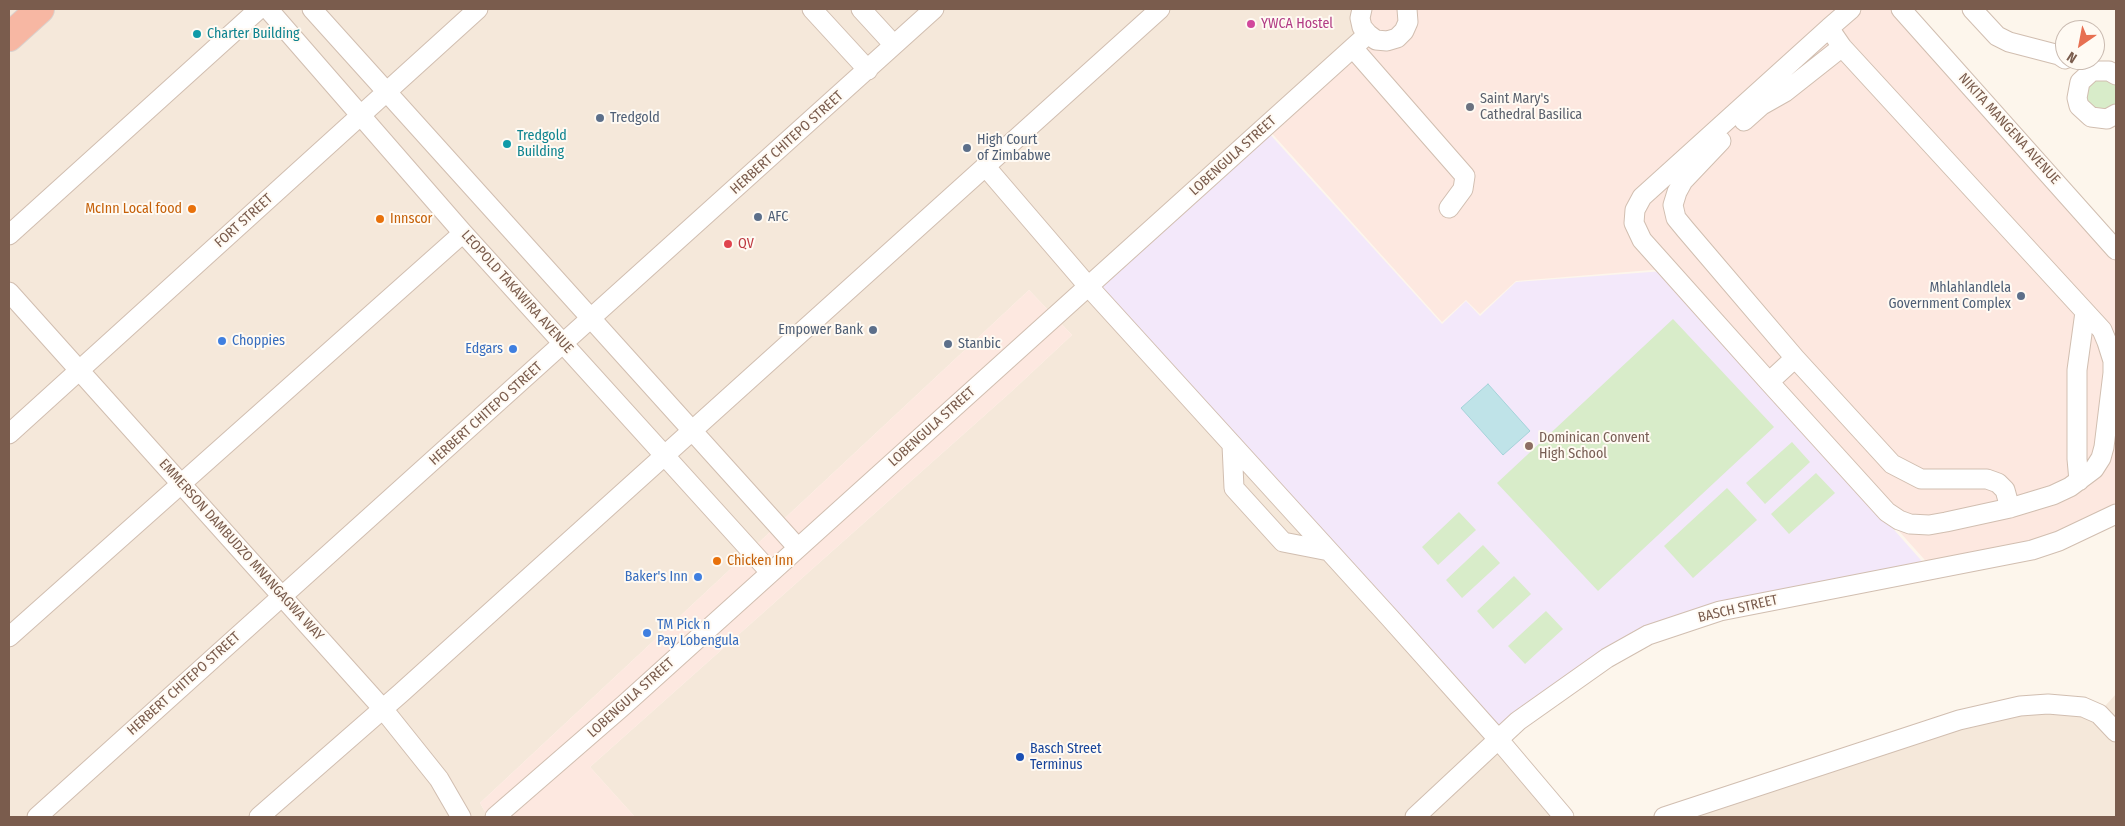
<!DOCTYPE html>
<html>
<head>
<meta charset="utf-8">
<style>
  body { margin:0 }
  #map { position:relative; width:2125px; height:826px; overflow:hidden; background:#fdf6ec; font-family:"Fira Sans Condensed",sans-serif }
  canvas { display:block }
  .frame { position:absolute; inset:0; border:10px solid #7a5c4d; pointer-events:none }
  .north { position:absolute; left:2055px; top:20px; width:50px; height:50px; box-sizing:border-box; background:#fffaf3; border:1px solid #cabbb1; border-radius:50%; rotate:213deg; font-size:14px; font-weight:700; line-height:20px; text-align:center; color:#7a5c4d }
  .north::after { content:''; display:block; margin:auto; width:18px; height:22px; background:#e76f51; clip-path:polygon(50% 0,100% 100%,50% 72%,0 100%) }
</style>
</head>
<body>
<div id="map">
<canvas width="2125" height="826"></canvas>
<div class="frame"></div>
<div class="north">N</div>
</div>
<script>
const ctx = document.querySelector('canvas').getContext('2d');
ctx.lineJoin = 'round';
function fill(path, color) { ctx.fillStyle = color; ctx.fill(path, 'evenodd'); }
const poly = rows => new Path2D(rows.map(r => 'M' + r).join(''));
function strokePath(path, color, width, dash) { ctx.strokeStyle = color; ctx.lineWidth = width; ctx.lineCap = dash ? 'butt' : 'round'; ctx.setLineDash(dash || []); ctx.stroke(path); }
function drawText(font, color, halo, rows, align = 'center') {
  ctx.font = font + ' "Fira Sans Condensed",sans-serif'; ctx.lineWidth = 4; ctx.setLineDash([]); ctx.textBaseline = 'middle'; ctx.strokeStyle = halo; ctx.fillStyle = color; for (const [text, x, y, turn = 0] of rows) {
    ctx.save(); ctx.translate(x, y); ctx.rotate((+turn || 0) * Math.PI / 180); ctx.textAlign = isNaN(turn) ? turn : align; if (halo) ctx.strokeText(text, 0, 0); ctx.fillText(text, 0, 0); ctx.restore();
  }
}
fill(poly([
  [9,9,1358,9,1360,35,1083,287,1555,817,635,817,590,767,1012,391,1072,335,1029,290,480,803,488,817,9,817],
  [2116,694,2116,817,1675,817,2022,710,2095,717]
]), '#f5e8da');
fill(poly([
  [1365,9,1898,9,2116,255,2116,509,2091,525,1932,568,1664,269,1516,281,1480,314,1466,300,1442,322,1267,128,1371,34],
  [1029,290,1072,335,1012,391,590,767,635,817,488,817,480,803]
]), '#fde8e0');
fill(poly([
  [1267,131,1442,324,1466,301,1480,316,1516,282,1664,271,1928,568,1645,633,1497,732,1094,286]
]), '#f3e8fa');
fill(poly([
  [2116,78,2116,111,2086,110,2084,82],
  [1673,319,1774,427,1598,591,1497,483],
  [1792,442,1810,462,1765,504,1746,483],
  [1816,473,1835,493,1789,534,1771,514],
  [1727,488,1757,520,1693,578,1664,546],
  [1459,512,1476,530,1438,565,1422,547],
  [1483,545,1500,563,1462,598,1446,580],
  [1514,576,1531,594,1493,629,1477,611],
  [1546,611,1563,629,1525,664,1508,646]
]), '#d8ecc9');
const water = poly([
  [1488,384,1530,431,1503,455,1461,408,1488,384]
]);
fill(water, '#bfe3e8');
strokePath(water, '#a5d3da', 1);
const minor = poly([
  [268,9,463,233,770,572],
  [312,9,798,548],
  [812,9,868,70],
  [861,9,894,45],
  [1362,9,1360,18,1362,27,1368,34,1376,40,1387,41,1397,38,1404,31,1408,22,1407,9],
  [1901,9,2116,250],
  [1972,9,1997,36,2009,42,2059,55,2065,59],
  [1829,28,1842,47,2102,330,2107,342,2113,361,2113,373,2104,447,2101,458,2094,469,2070,487,2053,495,2010,508,1946,522,1929,525,1910,524,1899,520,1887,512,1769,382,1642,240,1634,223,1635,210,1642,197,1829,28,1851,9],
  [1353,48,1465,176,1463,189,1449,208],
  [2116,75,2109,71,2092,71,2080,82,2077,98,2079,106,2091,117,2107,119,2116,114],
  [1744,121,1762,105,1785,92,1842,47],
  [1721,141,1683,181,1677,192,1673,205,1676,218,1685,229,1795,358,1769,382],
  [985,166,1088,286,1390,618,1498,739,1564,817],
  [9,235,259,9],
  [9,292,383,709,439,779,461,817],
  [1795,358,1892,464,1921,479,1987,479,1998,483,2005,490,2010,508],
  [9,434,478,9],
  [1232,445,1234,488,1283,542,1329,551],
  [2079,481,2077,459,2077,370,2085,312],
  [9,637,463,233],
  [37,817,934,9],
  [259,817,401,693,1160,9],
  [495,817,624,705,1368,34],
  [1415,817,1518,721,1607,658,1648,635,1720,611,2032,550,2059,541,2116,514],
  [1664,817,1959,720,2020,706,2048,704,2083,707,2099,714,2116,732]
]);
const highway = poly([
  [9,37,40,9]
]);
strokePath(minor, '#d1beb0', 21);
strokePath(highway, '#dad1cd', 30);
strokePath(minor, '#fff', 19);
strokePath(highway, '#f7b7a3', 28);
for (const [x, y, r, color] of [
  [1251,24,5,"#d1479c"],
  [197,34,5,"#0f9aa8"],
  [1470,107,5,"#6b7280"],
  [600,118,5,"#5c6f8a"],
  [507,144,5,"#0f9aa8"],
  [967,148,5,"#5c6f8a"],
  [192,209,5,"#e8710a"],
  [758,217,5,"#5c6f8a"],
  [380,219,5,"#e8710a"],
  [728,244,5,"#e0444e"],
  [2021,296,5,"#5c6f8a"],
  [873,330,5,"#5c6f8a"],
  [222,341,5,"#3f7fe0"],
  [948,344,5,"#5c6f8a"],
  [513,349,5,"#3f7fe0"],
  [1529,446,5,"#8d6e63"],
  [717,561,5,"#e8710a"],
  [698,577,5,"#3f7fe0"],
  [647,633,5,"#3f7fe0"],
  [1020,757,5,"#1a4fb4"]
]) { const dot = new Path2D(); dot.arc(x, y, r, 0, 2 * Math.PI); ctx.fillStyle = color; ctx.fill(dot); strokePath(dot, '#fffaf3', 2); }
drawText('14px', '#b23c85', '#fffaf3', [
  ["YWCA Hostel",1261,24]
], 'left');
drawText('14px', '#0d838f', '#fffaf3', [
  ["Charter Building",207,34],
  ["Tredgold",517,136],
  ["Building",517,152]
], 'left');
drawText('14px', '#5b616d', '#fffaf3', [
  ["Saint Mary's",1480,99],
  ["Cathedral Basilica",1480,115]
], 'left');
drawText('14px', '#4e5e75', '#fffaf3', [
  ["Tredgold",610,118],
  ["High Court",977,140],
  ["of Zimbabwe",977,156],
  ["AFC",768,217],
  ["Mhlahlandlela",2011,288,"right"],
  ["Government Complex",2011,304,"right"],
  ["Empower Bank",863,330,"right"],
  ["Stanbic",958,344]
], 'left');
drawText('14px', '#7a5c4d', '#fffaf3', [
  ["NIKITA MANGENA AVENUE",2009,129,48],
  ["HERBERT CHITEPO STREET",787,143,-42],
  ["LOBENGULA STREET",1233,156,-42],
  ["FORT STREET",244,221,-42],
  ["LEOPOLD TAKAWIRA AVENUE",517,292,48],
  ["HERBERT CHITEPO STREET",486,414,-42],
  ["LOBENGULA STREET",932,427,-42],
  ["EMMERSON DAMBUDZO MNANGAGWA WAY",241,550,48],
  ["BASCH STREET",1738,609,-13],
  ["HERBERT CHITEPO STREET",184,684,-42],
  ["LOBENGULA STREET",631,698,-42]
]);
drawText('14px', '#c56008', '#fffaf3', [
  ["McInn Local food",182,209,"right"],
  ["Innscor",390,219],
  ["Chicken Inn",727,561]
], 'left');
drawText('14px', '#be3a42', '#fffaf3', [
  ["QV",738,244]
], 'left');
drawText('14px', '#366cbe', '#fffaf3', [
  ["Choppies",232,341],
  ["Edgars",503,349,"right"],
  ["Baker's Inn",688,577,"right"],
  ["TM Pick n",657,625],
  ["Pay Lobengula",657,641]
], 'left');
drawText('14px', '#785e54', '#fffaf3', [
  ["Dominican Convent",1539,438],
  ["High School",1539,454]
], 'left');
drawText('14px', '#164399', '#fffaf3', [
  ["Basch Street",1030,749],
  ["Terminus",1030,765]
], 'left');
</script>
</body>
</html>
